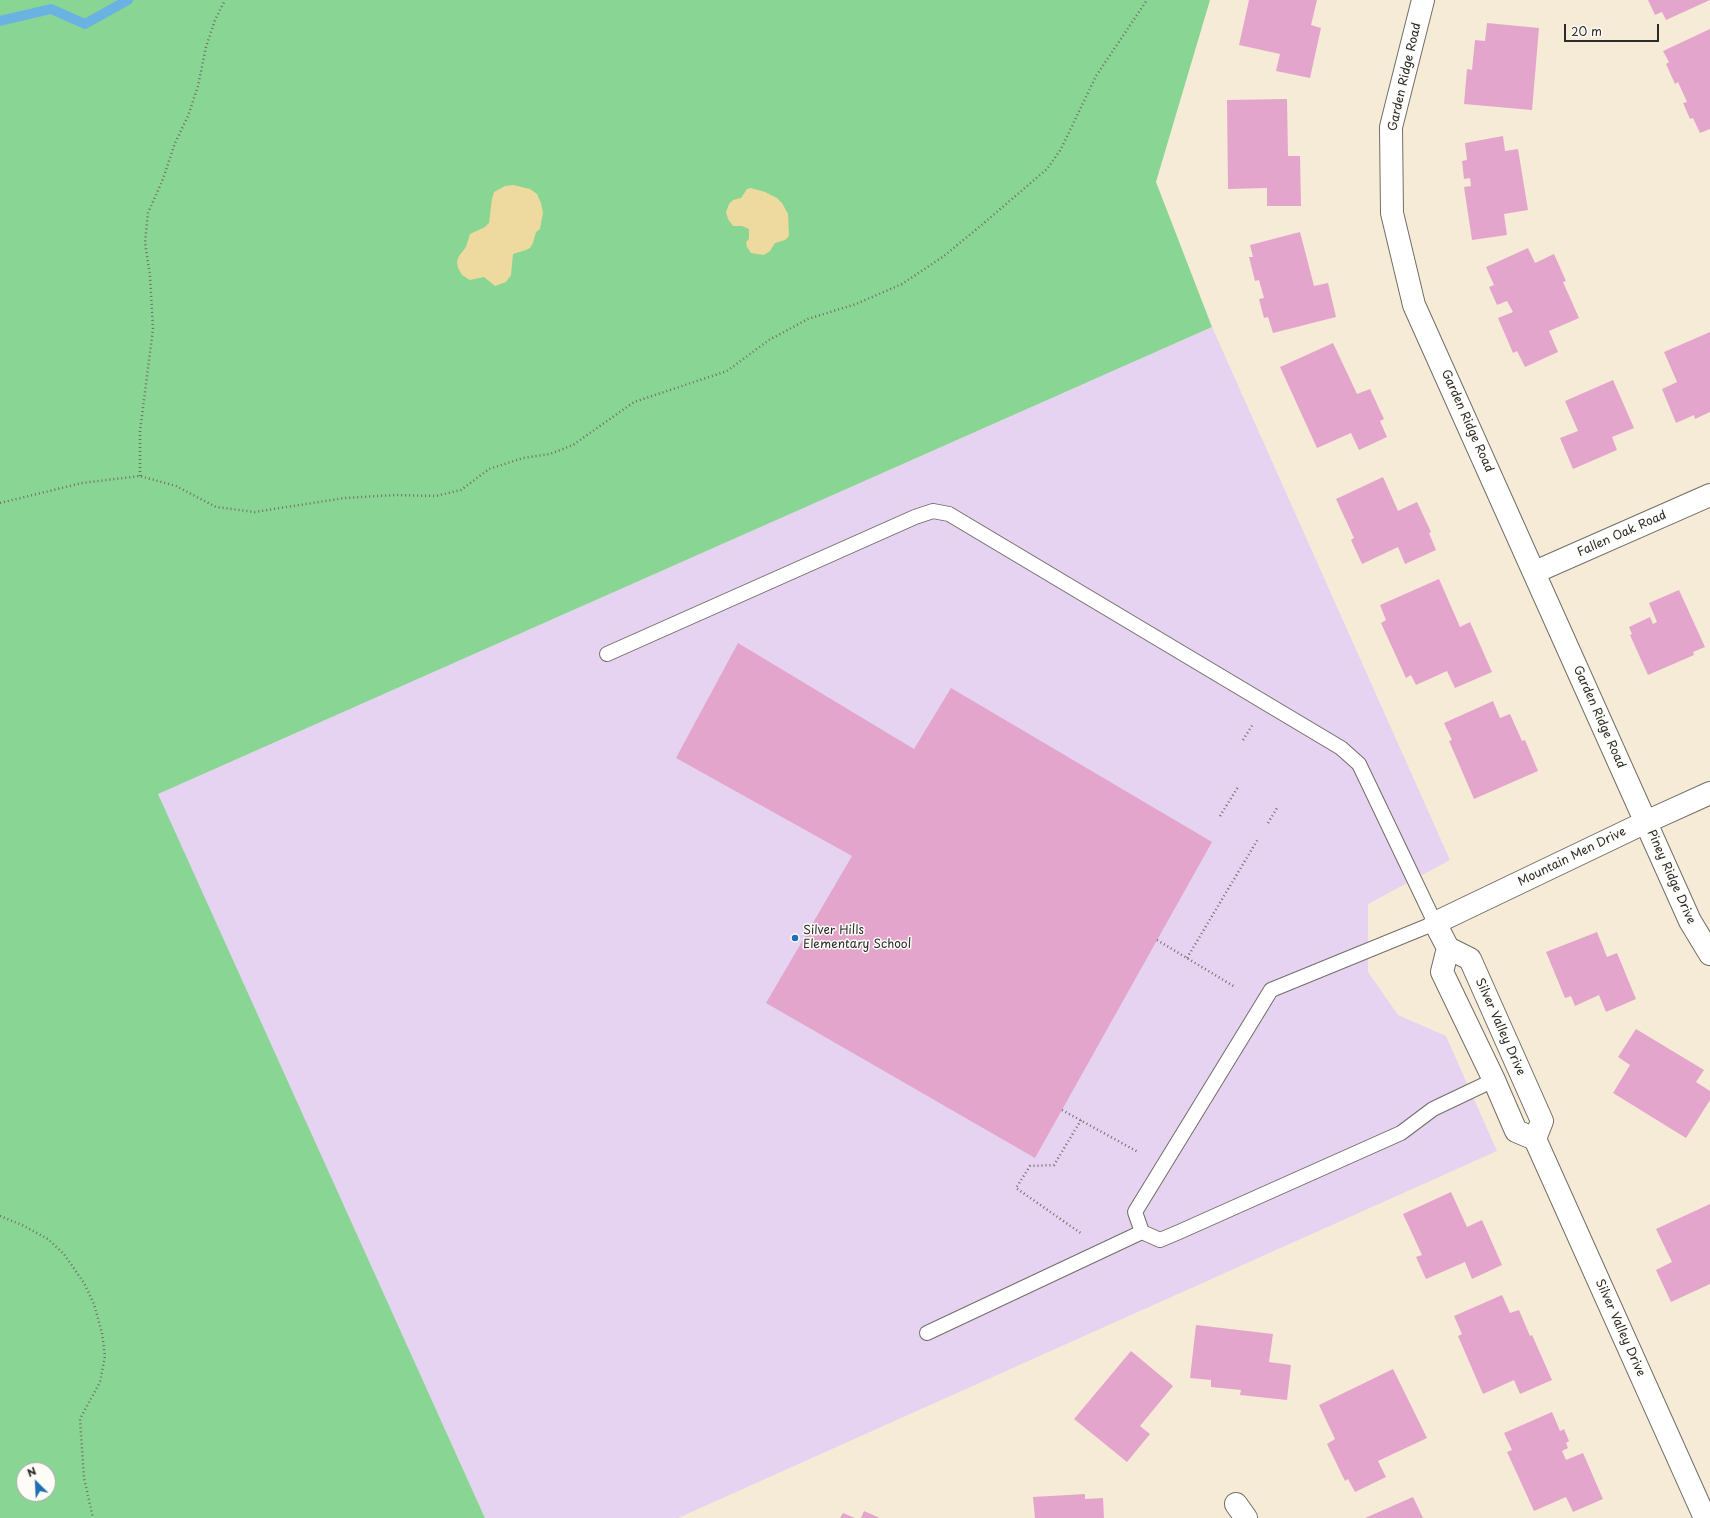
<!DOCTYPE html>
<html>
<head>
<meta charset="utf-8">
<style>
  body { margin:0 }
  #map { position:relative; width:1710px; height:1518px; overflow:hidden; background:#f6ebd6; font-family:"Playpen Sans",sans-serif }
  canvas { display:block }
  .north { position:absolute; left:16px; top:1462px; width:40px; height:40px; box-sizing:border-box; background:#fdfcf7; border:1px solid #a9a8a5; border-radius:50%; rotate:336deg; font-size:11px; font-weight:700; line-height:16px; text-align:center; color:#2b2b2b }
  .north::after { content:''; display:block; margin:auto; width:14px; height:18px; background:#1f6fb2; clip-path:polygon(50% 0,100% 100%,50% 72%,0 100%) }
  .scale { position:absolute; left:1564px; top:24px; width:95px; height:18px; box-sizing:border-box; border:2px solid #2b2b2b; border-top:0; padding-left:5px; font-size:12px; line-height:14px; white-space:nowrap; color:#2b2b2b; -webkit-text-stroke:3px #fdfcf7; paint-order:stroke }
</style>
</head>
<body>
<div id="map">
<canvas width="1710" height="1518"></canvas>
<div class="north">N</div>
<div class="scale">20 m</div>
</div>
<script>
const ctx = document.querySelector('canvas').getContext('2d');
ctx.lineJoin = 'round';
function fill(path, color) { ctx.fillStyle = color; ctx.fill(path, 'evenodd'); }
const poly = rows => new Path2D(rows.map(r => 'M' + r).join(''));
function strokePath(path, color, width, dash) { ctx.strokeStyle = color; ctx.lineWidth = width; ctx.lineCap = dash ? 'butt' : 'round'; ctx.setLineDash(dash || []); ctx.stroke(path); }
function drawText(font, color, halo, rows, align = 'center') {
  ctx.font = font + ' "Playpen Sans",sans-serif'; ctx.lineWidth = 3; ctx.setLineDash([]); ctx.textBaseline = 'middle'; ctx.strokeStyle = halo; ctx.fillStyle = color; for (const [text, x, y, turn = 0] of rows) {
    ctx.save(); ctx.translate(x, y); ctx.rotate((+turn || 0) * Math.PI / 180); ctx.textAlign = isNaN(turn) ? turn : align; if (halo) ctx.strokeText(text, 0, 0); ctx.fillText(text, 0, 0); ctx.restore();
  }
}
fill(poly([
  [1212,327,1450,860,1368,904,1368,972,1398,1015,1446,1036,1497,1151,678,1518,485,1518,157,794]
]), '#e5d3f1');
fill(poly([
  [0,0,1210,0,1156,182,1212,327,158,794,485,1518,0,1518],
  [24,1470,48,1470,48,1494,24,1494]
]), '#89d694');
fill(poly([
  [513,185,530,189,537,194,541,203,543,213,541,223,540,229,536,232,533,243,530,248,526,250,513,254,511,275,506,282,495,286,484,277,470,280,462,275,458,268,457,261,459,256,466,247,470,234,485,227,489,223,492,199,494,192,505,186],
  [751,188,765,192,777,198,782,203,788,214,789,236,785,240,775,243,770,251,764,255,751,253,747,247,746,242,749,239,749,229,742,226,733,226,728,219,726,212,729,204,733,200,741,198,747,189]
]), '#eeda9e');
strokePath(poly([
  [0,21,51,9,85,24,128,0]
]), '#69b2e1', 10);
fill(poly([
  [1249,0,1317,0,1311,25,1321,28,1310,78,1276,71,1280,54,1239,45],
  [1648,0,1710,0,1666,20,1662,12,1655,15],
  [1487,23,1539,28,1532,110,1464,104,1467,69,1472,70,1475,40,1485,41],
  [1710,29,1710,129,1700,133,1693,118,1690,119,1683,103,1687,102,1678,82,1675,84,1666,64,1669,62,1663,51],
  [1287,99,1288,156,1300,156,1301,206,1267,206,1267,188,1228,189,1227,100],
  [1503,136,1505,151,1518,149,1528,210,1504,214,1507,235,1472,240,1464,187,1471,186,1470,178,1464,179,1462,161,1467,160,1465,143],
  [1300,232,1314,286,1328,283,1336,317,1273,333,1268,317,1264,318,1259,299,1264,298,1259,280,1255,281,1249,257,1253,257,1250,245],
  [1528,248,1535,263,1554,254,1566,281,1563,282,1579,318,1549,331,1558,352,1525,367,1517,351,1513,353,1498,318,1513,312,1507,301,1497,305,1489,287,1494,285,1486,267],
  [1710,332,1710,412,1695,419,1694,415,1676,423,1662,389,1677,382,1664,352],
  [1333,343,1357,394,1370,389,1384,419,1380,421,1387,437,1359,450,1351,433,1317,448,1280,367],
  [1613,380,1634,428,1612,437,1617,450,1573,469,1560,438,1578,431,1565,401],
  [1383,477,1398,511,1417,502,1431,532,1429,533,1436,550,1405,564,1398,547,1362,564,1351,540,1354,538,1336,499],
  [1439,579,1460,627,1470,622,1492,672,1455,688,1447,671,1416,685,1411,675,1406,678,1381,623,1386,620,1380,605],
  [1679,590,1705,647,1693,652,1694,655,1648,675,1630,635,1632,634,1629,627,1650,617,1653,624,1657,622,1649,603],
  [738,643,914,749,951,688,1212,842,1035,1158,766,1003,852,856,676,758],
  [1493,701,1500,718,1510,714,1522,741,1525,740,1538,771,1474,799,1449,741,1452,740,1444,723],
  [1597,932,1607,957,1617,953,1636,999,1606,1012,1599,995,1575,1006,1571,996,1565,998,1546,952],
  [1636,1029,1704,1070,1696,1082,1710,1091,1710,1100,1686,1138,1613,1093,1630,1065,1618,1057],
  [1451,1192,1467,1227,1482,1220,1502,1265,1472,1279,1465,1262,1426,1279,1416,1257,1422,1255,1403,1214],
  [1710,1204,1710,1284,1671,1302,1656,1270,1672,1262,1656,1229],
  [1502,1295,1510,1313,1519,1310,1530,1336,1532,1335,1552,1380,1520,1394,1514,1380,1483,1394,1458,1336,1462,1334,1454,1316],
  [1196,1325,1273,1334,1269,1362,1291,1365,1287,1400,1240,1395,1241,1390,1211,1387,1211,1380,1190,1378],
  [1131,1351,1173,1386,1140,1426,1150,1434,1127,1462,1074,1419],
  [1393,1369,1427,1438,1378,1461,1386,1477,1355,1492,1348,1479,1345,1481,1327,1444,1335,1439,1319,1405],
  [1552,1412,1560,1431,1564,1429,1569,1441,1566,1443,1568,1448,1562,1451,1566,1460,1583,1453,1603,1499,1573,1512,1566,1497,1534,1511,1507,1452,1512,1450,1504,1433],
  [1085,1494,1085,1499,1103,1498,1104,1518,1035,1518,1033,1497],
  [1413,1497,1423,1518,1365,1518],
  [864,1511,880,1518,861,1518],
  [843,1513,855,1518,840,1518]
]), '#e4a5cd');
const service = poly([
  [607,654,915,517,933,511,949,514,1341,748,1359,764,1435,923,1271,990,1135,1212,1142,1232,1160,1240,1179,1232,1401,1133,1433,1109,1494,1080],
  [927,1333,1142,1232]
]);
const minor = poly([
  [1423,0,1391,127,1392,213,1414,305,1690,921,1710,954],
  [1535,572,1710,495],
  [1448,948,1442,972,1494,1080,1516,1131,1535,1139,1705,1518],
  [1535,1139,1542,1121,1470,959,1448,948,1435,923,1646,822,1710,793],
  [1236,1504,1246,1518]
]);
strokePath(service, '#726e67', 16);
strokePath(minor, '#726e67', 24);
strokePath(poly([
  [140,476,140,431,153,329,150,276,145,242,148,213,163,179,175,143,188,116,198,86,206,47,215,20,225,0],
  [0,503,82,483,140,476,176,486,216,507,255,512,344,498,396,495,436,496,461,490,489,469,523,458,550,454,573,445,634,402,727,371,769,340,808,319,856,304,902,284,944,256,978,228,1047,169,1061,149,1096,76,1147,0],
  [1243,740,1253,724],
  [1220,816,1238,787],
  [1268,823,1277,808],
  [1157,940,1235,987],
  [1187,958,1258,839],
  [1062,1110,1138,1152],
  [1081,1120,1054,1165,1030,1166,1016,1188,1082,1234],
  [0,1216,22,1225,48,1239,64,1254,84,1283,94,1304,102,1333,105,1356,100,1382,80,1419,84,1478,93,1518]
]), '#726e67', 2.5, [1, 3]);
strokePath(service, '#fff', 14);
strokePath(minor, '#fff', 22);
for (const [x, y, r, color] of [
  [795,938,4,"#1f6fb2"]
]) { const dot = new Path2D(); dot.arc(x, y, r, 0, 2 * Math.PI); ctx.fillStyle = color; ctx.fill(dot); strokePath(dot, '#fdfcf7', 1.5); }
drawText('12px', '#2b2b2b', '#fdfcf7', [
  ["Garden Ridge Road",1405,77,-77],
  ["Garden Ridge Road",1467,421,66],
  ["Fallen Oak Road",1622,534,-24],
  ["Garden Ridge Road",1599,717,66],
  ["Mountain Men Drive",1572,857,-26],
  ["Piney Ridge Drive",1671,877,66],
  ["Silver Valley Drive",1500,1027,66],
  ["Silver Valley Drive",1620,1328,66]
]);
drawText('12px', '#2b2b2b', '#fdfcf7', [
  ["Silver Hills",803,931],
  ["Elementary School",803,945]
], 'left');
</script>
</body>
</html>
